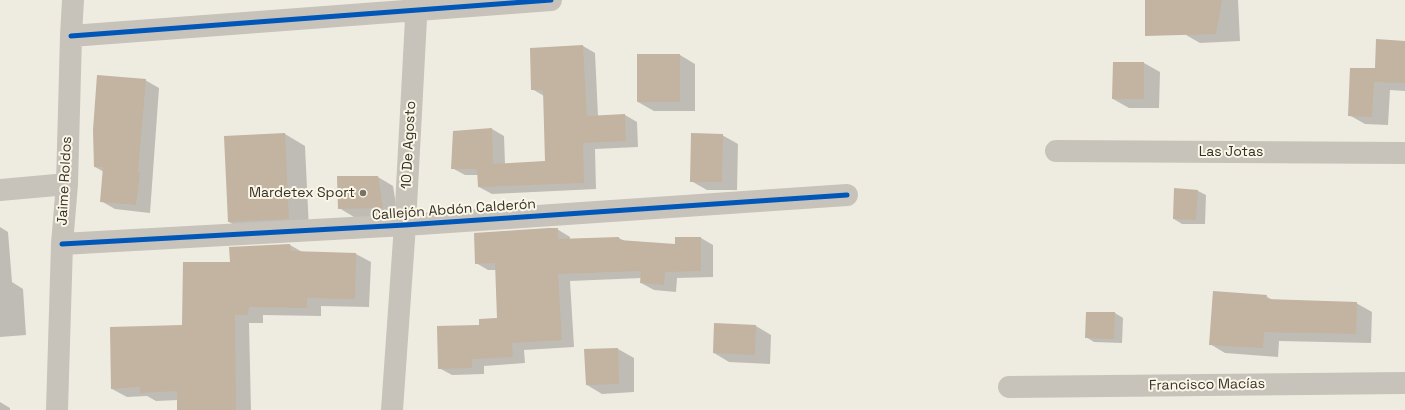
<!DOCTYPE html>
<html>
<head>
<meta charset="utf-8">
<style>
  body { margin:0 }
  canvas { display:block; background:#eeebe1 }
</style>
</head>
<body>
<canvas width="1405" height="410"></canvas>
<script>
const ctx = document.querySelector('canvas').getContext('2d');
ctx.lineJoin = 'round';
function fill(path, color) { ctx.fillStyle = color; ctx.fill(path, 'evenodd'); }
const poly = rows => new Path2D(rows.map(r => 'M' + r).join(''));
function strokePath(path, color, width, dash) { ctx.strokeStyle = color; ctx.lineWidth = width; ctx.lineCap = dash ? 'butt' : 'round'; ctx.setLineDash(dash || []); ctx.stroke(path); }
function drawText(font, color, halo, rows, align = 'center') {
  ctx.font = font + ' "Space Grotesk",sans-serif'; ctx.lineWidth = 4; ctx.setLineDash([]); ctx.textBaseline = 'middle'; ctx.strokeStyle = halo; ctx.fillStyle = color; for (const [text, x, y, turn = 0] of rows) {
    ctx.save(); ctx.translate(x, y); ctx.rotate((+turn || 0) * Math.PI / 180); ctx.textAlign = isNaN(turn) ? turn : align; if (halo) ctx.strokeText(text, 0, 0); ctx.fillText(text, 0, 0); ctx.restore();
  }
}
fill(poly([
  [1190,0,1238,0,1240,41,1200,43,1186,35],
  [1405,42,1405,91,1390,90,1388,125,1365,124,1349,115,1376,69],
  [583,46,595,53,598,116,625,115,637,122,638,147,595,149,596,189,492,194,479,187,479,175,465,175,452,168,492,129,504,136,505,164,546,162,544,96,532,89],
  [680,55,695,64,695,111,654,111,638,102],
  [1144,63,1160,72,1159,108,1129,108,1113,99],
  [145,80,159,88,150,213,115,209,101,201,104,172,95,167],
  [285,134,305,146,309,230,249,233,229,222],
  [722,135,738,144,737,190,707,190,691,181],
  [378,177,393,186,398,217,354,217,339,208],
  [1198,191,1206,195,1205,224,1182,224,1174,219],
  [0,227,8,232,12,282,23,289,26,335,0,337],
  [557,229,570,237,570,239,619,238,625,241,676,245,701,238,713,245,713,277,677,278,676,292,654,290,641,283,642,278,570,281,574,347,524,350,525,363,484,366,484,374,452,375,439,368,480,326,498,319,496,270,488,270,476,263],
  [290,245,304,253,356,254,371,262,369,307,321,306,321,316,263,315,263,323,249,323,251,410,178,410,178,400,156,401,147,396,127,397,112,389,183,326,231,263],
  [1266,296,1274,301,1356,303,1372,312,1371,343,1279,341,1278,357,1225,353,1210,344],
  [1115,313,1123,318,1122,343,1094,342,1086,337],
  [756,326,771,335,770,364,729,362,714,353],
  [618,349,634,358,634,392,602,394,587,385],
  [0,402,10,408,10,410,0,410]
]), '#0003');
fill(poly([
  [1145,0,1222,0,1216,34,1145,36],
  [1376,39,1405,41,1405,83,1374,82,1372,117,1348,116,1350,68,1375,68],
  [583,45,587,116,625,114,626,141,583,143,584,183,478,187,477,169,451,169,453,131,492,128,493,164,545,161,543,90,531,90,530,48],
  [637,54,680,54,680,102,637,102],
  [1113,62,1144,62,1144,99,1112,99],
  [97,75,146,79,138,172,140,172,136,205,100,202,103,167,94,167,93,130],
  [285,133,289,219,228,222,224,136],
  [691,133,723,134,722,182,690,182],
  [337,176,378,176,383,208,338,209],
  [1174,188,1198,190,1196,220,1173,219],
  [549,228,558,228,558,239,619,237,619,240,675,244,675,237,701,237,701,271,665,272,664,285,640,283,641,271,558,274,562,340,512,343,513,357,472,359,472,368,438,369,437,326,479,325,479,319,497,318,495,263,475,264,474,233],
  [290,244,291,251,356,253,355,299,307,298,307,308,249,307,248,315,235,315,236,410,177,410,177,391,140,393,140,387,111,389,110,327,182,325,183,262,230,262,229,247],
  [1213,291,1267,295,1266,299,1357,302,1356,334,1264,332,1263,348,1209,345],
  [1086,312,1115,312,1114,339,1085,338],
  [714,323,756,325,755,355,713,353],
  [618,348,619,384,586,385,584,349]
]), '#c3b3a1');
strokePath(poly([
  [71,36,551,0],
  [1056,151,1405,153],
  [0,190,67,184],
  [62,244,405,225,847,195],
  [1009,387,1405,383],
  [57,410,62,244,67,184,71,36,73,0],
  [392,410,405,225,417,0]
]), '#c7c3ba', 22);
strokePath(poly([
  [71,36,551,0],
  [62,244,405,225,847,195]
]), '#0057b8', 5);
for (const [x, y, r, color] of [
  [363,193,4,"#787268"]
]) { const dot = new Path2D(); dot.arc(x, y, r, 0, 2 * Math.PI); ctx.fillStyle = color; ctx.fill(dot); strokePath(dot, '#fbf7e8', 1.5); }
drawText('14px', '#383127', '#fbf7e8', [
  ["10 De Agosto",409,145,-87],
  ["Las Jotas",1231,152],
  ["Jaime Roldos",65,181,-87],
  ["Callejón Abdón Calderón",454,210,-4],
  ["Francisco Macías",1207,385,-1]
]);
drawText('14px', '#383127', '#fbf7e8', [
  ["Mardetex Sport",355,193]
], 'right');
</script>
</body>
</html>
